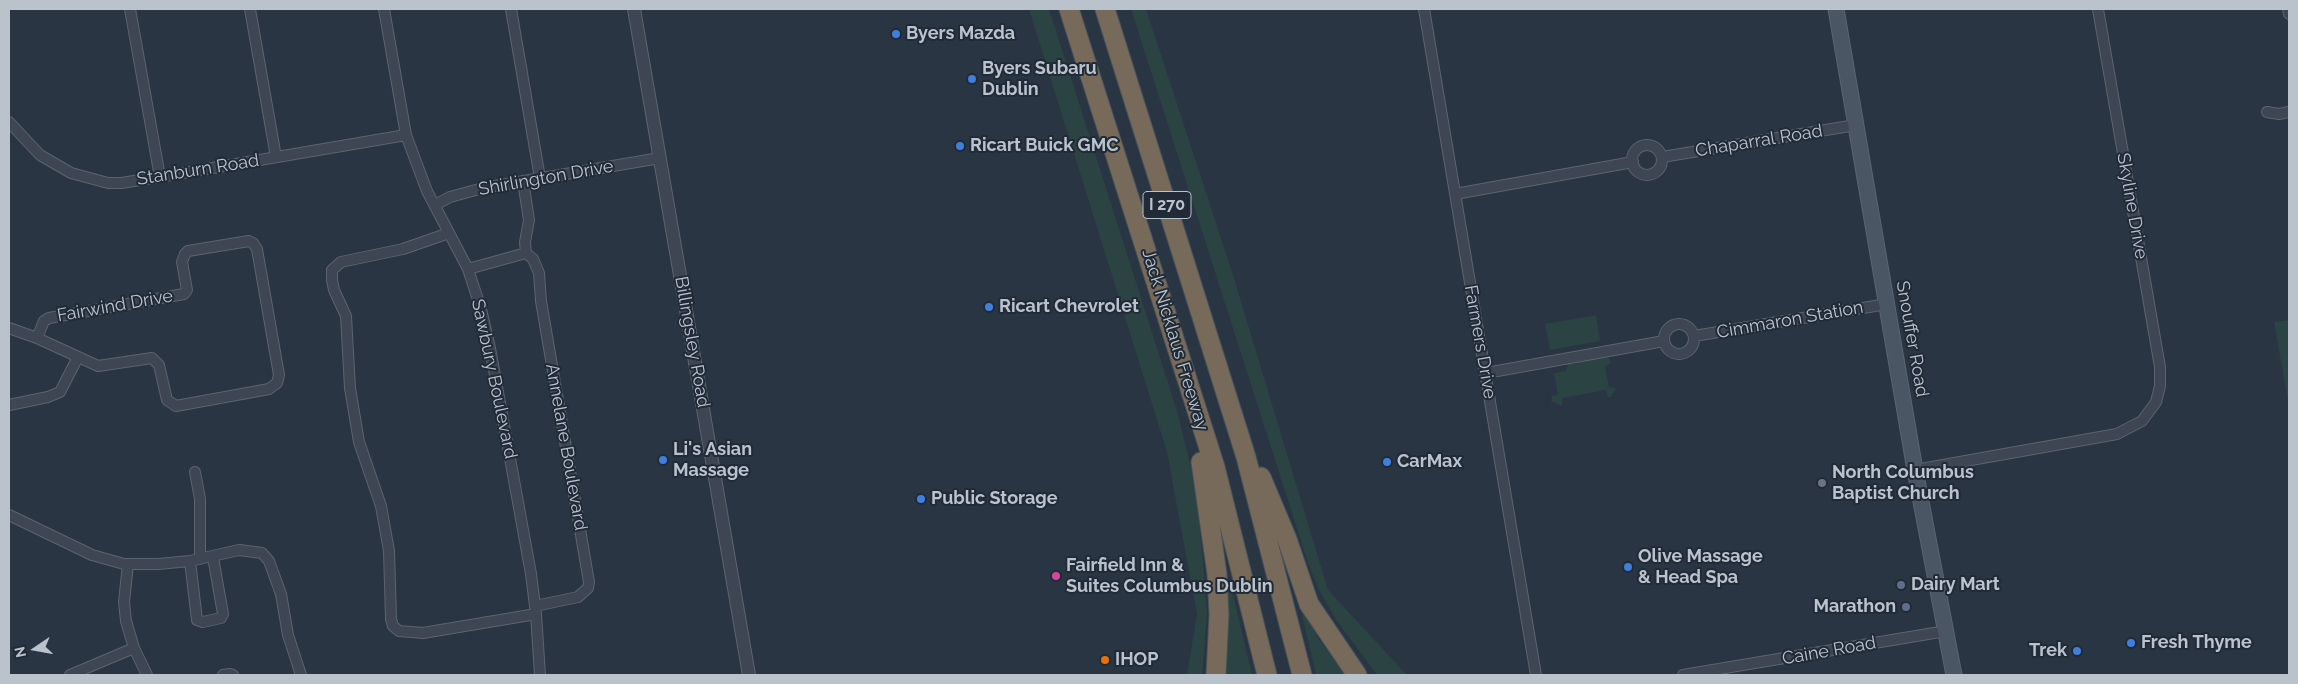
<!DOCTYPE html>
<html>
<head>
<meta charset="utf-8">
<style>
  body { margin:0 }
  #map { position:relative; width:2298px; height:684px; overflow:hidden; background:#293542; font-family:Raleway,sans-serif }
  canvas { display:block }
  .frame { position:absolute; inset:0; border:10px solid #bac2cc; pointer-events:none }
  .north { position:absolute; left:10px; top:624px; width:50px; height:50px; -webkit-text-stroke:4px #212b37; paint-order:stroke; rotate:258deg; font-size:14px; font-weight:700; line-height:20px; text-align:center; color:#bac2cc }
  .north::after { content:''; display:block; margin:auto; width:18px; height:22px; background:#bac2cc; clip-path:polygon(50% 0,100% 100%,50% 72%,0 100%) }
</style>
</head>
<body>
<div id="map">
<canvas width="2298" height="684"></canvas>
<div class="frame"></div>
<div class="north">N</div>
</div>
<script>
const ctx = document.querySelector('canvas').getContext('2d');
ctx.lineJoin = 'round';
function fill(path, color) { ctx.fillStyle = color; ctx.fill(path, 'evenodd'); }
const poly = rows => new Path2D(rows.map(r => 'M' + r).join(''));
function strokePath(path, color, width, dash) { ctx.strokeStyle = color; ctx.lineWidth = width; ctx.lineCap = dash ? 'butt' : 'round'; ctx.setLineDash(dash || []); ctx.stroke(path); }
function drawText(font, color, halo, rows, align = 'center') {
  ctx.font = font + ' Raleway,sans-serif'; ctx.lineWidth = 4; ctx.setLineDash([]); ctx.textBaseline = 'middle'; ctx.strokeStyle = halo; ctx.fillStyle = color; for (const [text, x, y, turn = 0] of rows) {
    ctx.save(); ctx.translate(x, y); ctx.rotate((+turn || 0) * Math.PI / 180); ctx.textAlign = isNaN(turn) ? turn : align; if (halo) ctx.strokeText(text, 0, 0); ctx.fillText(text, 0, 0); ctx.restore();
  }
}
fill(poly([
  [1029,9,1049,9,1177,411,1192,472,1198,509,1204,574,1207,615,1202,675,1187,675,1197,614,1167,452],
  [1131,9,1146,9,1233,275,1328,590,1407,675,1377,675,1337,621,1321,594,1309,566],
  [1596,315,1600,341,1550,350,1545,324],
  [2289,320,2289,407,2274,322],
  [1608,356,1611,363,1605,366,1609,387,1616,388,1611,397,1608,397,1606,390,1563,398,1562,406,1551,401,1552,396,1558,395,1554,373,1566,371,1568,363,1577,364,1577,361],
  [1224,568,1231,586,1252,675,1225,675],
  [1306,614,1318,638,1345,675,1316,675,1302,615]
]), '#2c4344');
const minor = poly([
  [130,9,160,177],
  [250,9,276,157],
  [384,9,406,135,427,191,468,269,481,309,490,348,531,574,536,614,540,675],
  [511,9,540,178],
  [1424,9,1536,675],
  [2288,9,2289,14],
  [2267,112,2279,114,2289,112],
  [9,122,40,155,71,173,108,183,121,183,160,177,406,135],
  '1632 160a15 15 0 1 1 30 0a15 15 0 1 1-30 0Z',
  [1662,157,1856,125],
  [523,181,529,220,525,242,526,253,533,259,539,273,541,301,589,582,588,588,578,597,535,606],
  [1455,194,1633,162],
  [435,205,450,197,483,188,660,158],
  [449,233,403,249,341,262,332,270,332,280,334,290,346,316,350,388,359,442,381,506,389,551,391,619,393,626,399,631,423,633,536,614],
  [468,269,526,253],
  '1664 339a15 15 0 1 1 30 0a15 15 0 1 1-30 0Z',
  [9,328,37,338,98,366,152,358,159,365,167,400,176,406,269,389,277,383,279,375,257,249,253,243,249,241,188,251,185,254,182,262,187,290,184,294,49,318,44,321,37,338],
  [1694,336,1887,304],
  [1486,373,1664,341],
  [9,405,48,397,60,392,78,357],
  [1915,470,2117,434,2142,421,2156,402,2160,386,2160,367,2098,9],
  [195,472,200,499,200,559],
  [9,515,92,555,124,564,158,564,190,561,239,550,262,553,269,561,281,594,288,635,301,675],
  [190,561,197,620,203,622,221,618,223,614,213,557],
  [128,564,124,602,126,621,134,648,147,675],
  [70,675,134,648],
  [223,675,230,674,233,675],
  [1683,675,1946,631]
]);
const tertiary = poly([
  [634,9,749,675]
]);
const secondary = poly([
  [1836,9,1915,470,1954,675]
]);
const motorway = poly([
  [1069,9,1215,467,1267,675],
  [1105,9,1246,457,1302,675],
  [1201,462,1217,574,1219,615,1216,675],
  [1261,477,1287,539,1309,604,1357,675]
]);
strokePath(minor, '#5b646f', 12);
strokePath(tertiary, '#5b646f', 14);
strokePath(secondary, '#5b646f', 17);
strokePath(motorway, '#47515c', 21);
strokePath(minor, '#3d4652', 10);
strokePath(tertiary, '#3d4652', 12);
strokePath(secondary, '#4b5665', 15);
strokePath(motorway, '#776a5a', 19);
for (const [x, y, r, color] of [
  [896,34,5,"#3f7fe0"],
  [972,79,5,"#3f7fe0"],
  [960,146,5,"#3f7fe0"],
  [989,307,5,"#3f7fe0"],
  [663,460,5,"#3f7fe0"],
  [1387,462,5,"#3f7fe0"],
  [1822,483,5,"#6b7280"],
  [921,499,5,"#3f7fe0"],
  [1628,567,5,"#3f7fe0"],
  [1056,576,5,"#d1479c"],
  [1901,585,5,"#5c6f8a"],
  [1906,607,5,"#5c6f8a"],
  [2131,643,5,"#3f7fe0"],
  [2077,651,5,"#3f7fe0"],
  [1105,660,5,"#e8710a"]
]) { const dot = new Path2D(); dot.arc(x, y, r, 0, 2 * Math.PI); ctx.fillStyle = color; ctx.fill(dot); strokePath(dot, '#212b37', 2); }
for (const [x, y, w] of [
  [1167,205,48]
]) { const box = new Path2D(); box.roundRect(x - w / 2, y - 13.5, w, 27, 4); ctx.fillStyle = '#212b37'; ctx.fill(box); strokePath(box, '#bac2cc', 1); }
drawText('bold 16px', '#bac2cc', null, [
  ["I 270",1167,205]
]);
drawText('bold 18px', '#bac2cc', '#212b37', [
  ["Byers Mazda",906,34],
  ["Byers Subaru",982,69],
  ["Dublin",982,90],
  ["Ricart Buick GMC",970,146],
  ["Ricart Chevrolet",999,307],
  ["Li's Asian",673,450],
  ["Massage",673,471],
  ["CarMax",1397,462],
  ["North Columbus",1832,473],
  ["Baptist Church",1832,494],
  ["Public Storage",931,499],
  ["Olive Massage",1638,557],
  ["& Head Spa",1638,578],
  ["Fairfield Inn &",1066,566],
  ["Suites Columbus Dublin",1066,587],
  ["Dairy Mart",1911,585],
  ["Marathon",1896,607,"right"],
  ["Fresh Thyme",2141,643],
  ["Trek",2067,651,"right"],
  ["IHOP",1115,660]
], 'left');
drawText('18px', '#bac2cc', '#212b37', [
  ["Chaparral Road",1759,141,-9],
  ["Stanburn Road",198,170,-9],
  ["Shirlington Drive",546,178,-10],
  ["Skyline Drive",2132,206,80],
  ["Fairwind Drive",115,306,-10],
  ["Cimmaron Station",1790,320,-10],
  ["Snouffer Road",1912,339,80],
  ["Jack Nicklaus Freeway",1175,340,73],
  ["Billingsley Road",692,342,80],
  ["Farmers Drive",1480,342,80],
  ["Sawbury Boulevard",494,379,78],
  ["Annelane Boulevard",566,447,80],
  ["Caine Road",1829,651,-10]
]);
</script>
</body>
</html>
